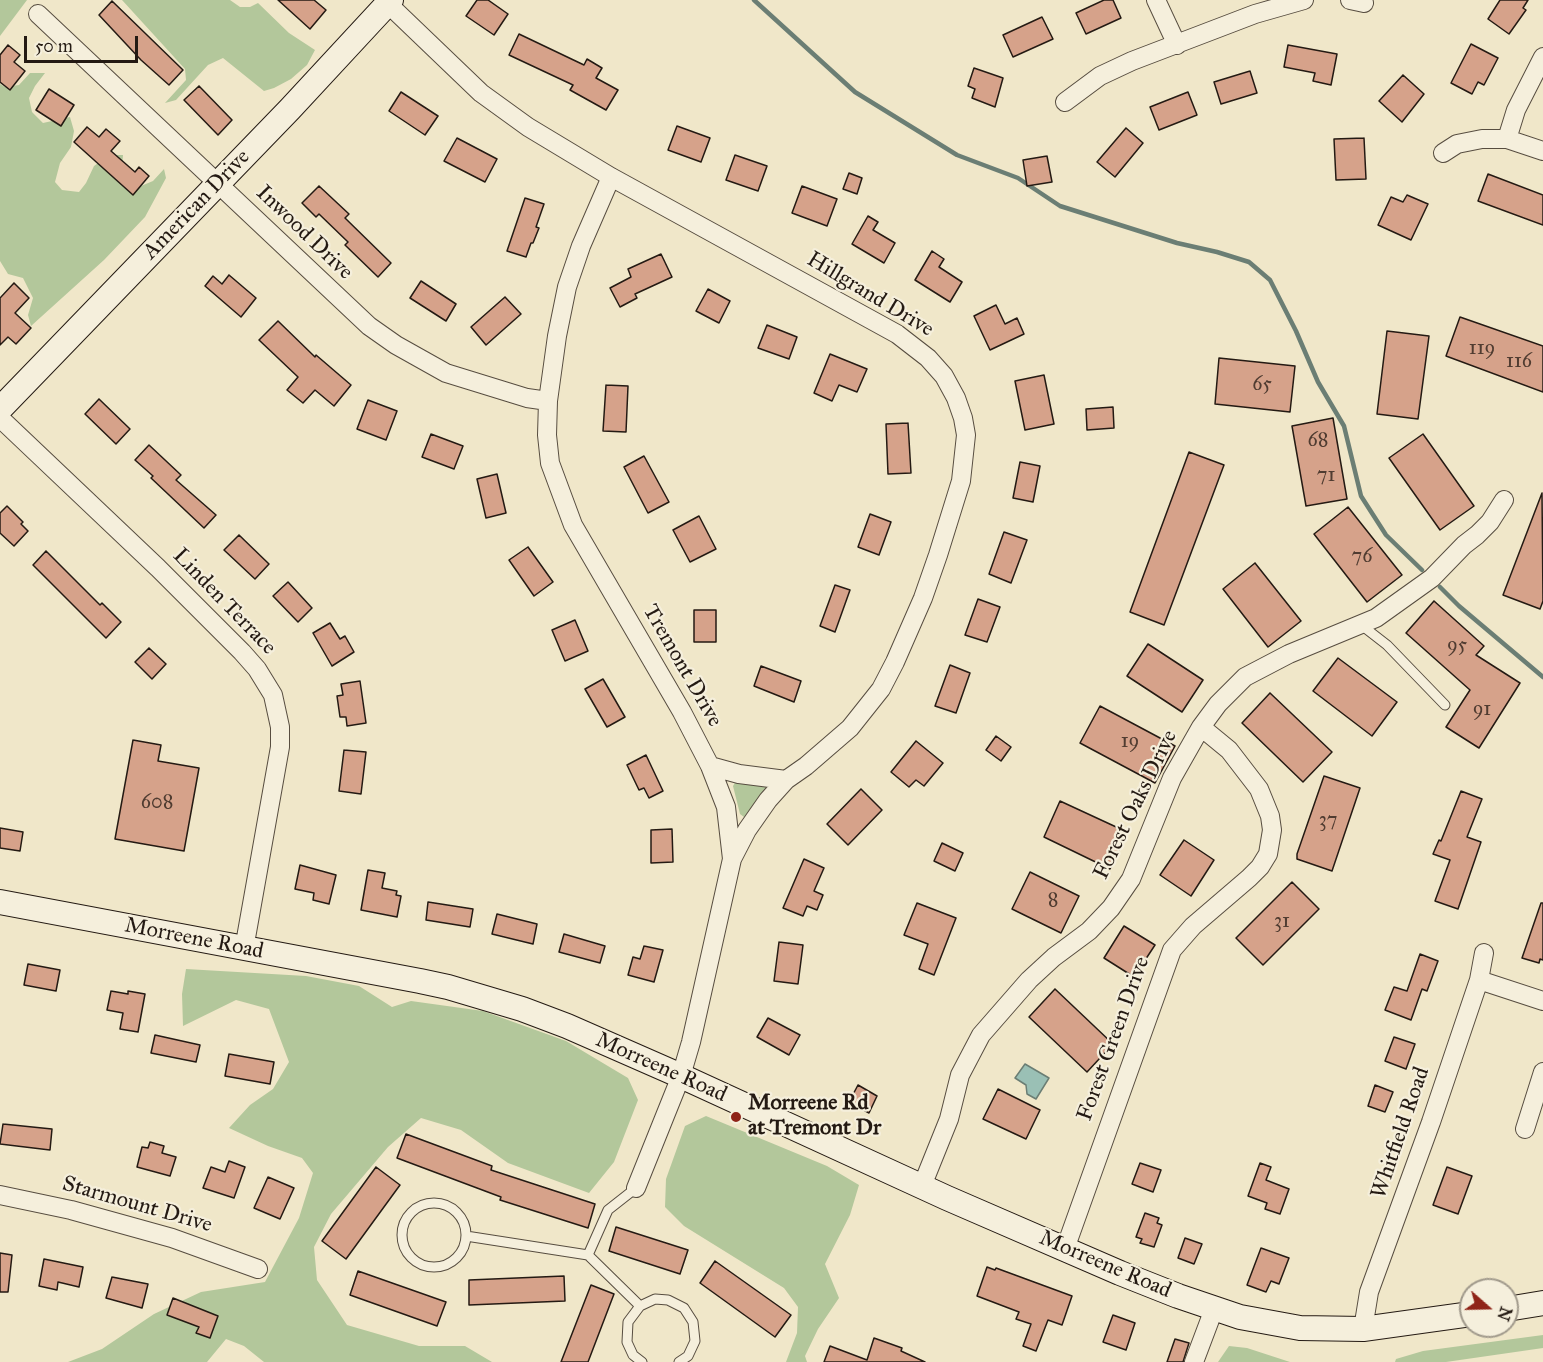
<!DOCTYPE html>
<html>
<head>
<meta charset="utf-8">
<style>
  body { margin:0 }
  #map { position:relative; width:1543px; height:1362px; overflow:hidden; background:#f0e7c9; font-family:"IM FELL Great Primer",serif }
  canvas { display:block }
  .north { position:absolute; left:1459px; top:1278px; width:60px; height:60px; box-sizing:border-box; background:#f5efdc; border:2px solid #a19a8c; border-radius:50%; rotate:110deg; font-size:16px; font-weight:700; line-height:24px; text-align:center; color:#241a13 }
  .north::after { content:''; display:block; margin:auto; width:21px; height:27px; background:#8f2418; clip-path:polygon(50% 0,100% 100%,50% 72%,0 100%) }
  .scale { position:absolute; left:24px; top:36px; width:114px; height:27px; box-sizing:border-box; border:3px solid #241a13; border-top:0; padding-left:8px; font-size:18px; line-height:21px; white-space:nowrap; color:#241a13; -webkit-text-stroke:4px #f5efdc; paint-order:stroke }
</style>
</head>
<body>
<div id="map">
<canvas width="1543" height="1362"></canvas>
<div class="north">N</div>
<div class="scale">50 m</div>
</div>
<script>
const ctx = document.querySelector('canvas').getContext('2d');
ctx.lineJoin = 'round';
function fill(path, color) { ctx.fillStyle = color; ctx.fill(path, 'evenodd'); }
const poly = rows => new Path2D(rows.map(r => 'M' + r).join(''));
function strokePath(path, color, width, dash) { ctx.strokeStyle = color; ctx.lineWidth = width; ctx.lineCap = dash ? 'butt' : 'round'; ctx.setLineDash(dash || []); ctx.stroke(path); }
function drawText(font, color, halo, rows, align = 'center') {
  ctx.font = font + ' "IM FELL Great Primer",serif'; ctx.lineWidth = 4.5; ctx.setLineDash([]); ctx.textBaseline = 'middle'; ctx.strokeStyle = halo; ctx.fillStyle = color; for (const [text, x, y, turn = 0] of rows) {
    ctx.save(); ctx.translate(x, y); ctx.rotate((+turn || 0) * Math.PI / 180); ctx.textAlign = isNaN(turn) ? turn : align; if (halo) ctx.strokeText(text, 0, 0); ctx.fillText(text, 0, 0); ctx.restore();
  }
}
fill(poly([
  [0,0,27,0,0,36],
  [122,0,230,0,240,7,250,7,258,3,289,33,315,50,307,65,291,79,274,88,264,91,223,58,208,65,176,100,165,103,186,80,185,69],
  [30,73,45,73,35,86,29,98,32,112,43,123,70,117,74,131,71,147,60,163,55,182,62,190,79,192,86,183,94,166,109,155,123,155,122,169,141,186,153,181,164,169,166,178,145,217,104,260,31,326,28,315,33,298,23,278,8,274,0,261,0,84,5,87,19,85],
  [736,781,766,787,766,789,744,817,740,814,733,786],
  [186,969,306,976,359,986,392,1007,411,1001,483,1011,566,1041,628,1078,638,1100,614,1162,589,1193,508,1163,461,1130,421,1118,388,1147,331,1214,314,1247,317,1280,347,1325,419,1346,465,1346,492,1362,264,1362,244,1346,226,1339,207,1362,68,1362,102,1349,154,1314,201,1292,265,1282,299,1218,313,1173,302,1158,268,1146,229,1128,250,1105,273,1089,289,1062,269,1009,236,1000,183,1026,182,994],
  [706,1116,827,1166,859,1185,850,1215,825,1264,839,1298,818,1329,805,1356,807,1362,786,1362,797,1333,798,1307,784,1288,684,1226,665,1207,666,1179,685,1126],
  [1543,1335,1543,1348,1446,1362,1395,1362,1396,1359,1423,1351],
  [1229,1346,1247,1348,1290,1362,1218,1362]
]), '#b3c79b');
const water = poly([
  [1025,1064,1049,1078,1036,1099,1027,1094,1026,1085,1015,1078,1025,1064]
]);
fill(water, '#9ac0b5');
strokePath(water, '#6b7e74', 1.5);
strokePath(poly([
  [754,0,855,92,957,155,1018,178,1060,206,1177,243,1217,252,1249,262,1270,280,1296,331,1318,382,1344,426,1361,496,1386,535,1422,570],
  [1440,587,1459,606,1543,677]
]), '#6b7e74', 4.5);
const building = poly([
  [278,0,314,0,326,10,310,29,278,0],
  [477,0,488,0,508,14,494,35,466,16,477,0],
  [1104,0,1113,0,1121,18,1086,34,1076,13,1104,0],
  [1500,0,1528,0,1523,8,1526,10,1509,34,1488,19,1500,0],
  [112,1,183,70,169,85,141,60,99,15,112,1],
  [1042,17,1053,39,1013,57,1003,35,1042,17],
  [519,34,584,65,587,59,602,68,596,78,618,90,606,110,570,90,573,85,509,55,519,34],
  [1471,44,1498,58,1484,85,1478,82,1472,94,1451,83,1471,44],
  [8,45,20,55,14,62,25,71,10,90,0,82,0,55,8,45],
  [1288,45,1337,54,1331,85,1313,81,1315,73,1284,67,1288,45],
  [974,68,1003,78,995,107,972,98,975,89,968,86,974,68],
  [1250,71,1257,93,1221,104,1214,82,1250,71],
  [1403,75,1424,94,1402,122,1379,101,1403,75],
  [199,86,232,120,218,135,184,100,199,86],
  [49,89,74,105,61,126,36,110,49,89],
  [401,92,438,116,425,135,389,111,401,92],
  [1188,92,1197,115,1159,130,1150,107,1188,92],
  [677,126,710,138,701,162,668,150,677,126],
  [87,127,99,137,106,129,120,141,111,151,135,172,139,167,149,176,133,195,74,142,87,127],
  [1126,128,1143,143,1115,177,1097,162,1126,128],
  [457,138,497,159,485,182,444,161,457,138],
  [1364,138,1366,179,1336,180,1334,139,1364,138],
  [735,155,767,166,758,191,726,180,735,155],
  [1047,156,1052,182,1027,186,1023,160,1047,156],
  [849,173,862,178,857,194,843,189,849,173],
  [1488,174,1543,195,1543,225,1478,201,1488,174],
  [319,186,349,214,345,218,391,263,378,277,345,245,348,242,319,214,316,217,302,203,319,186],
  [802,186,837,199,827,226,792,213,802,186],
  [1407,195,1428,204,1411,240,1378,225,1391,197,1403,202,1407,195],
  [525,198,544,204,536,227,539,228,533,243,531,243,526,257,507,251,525,198],
  [868,216,878,222,873,230,895,243,884,263,852,244,868,216],
  [932,251,944,259,939,267,962,282,950,302,915,280,932,251],
  [661,254,672,277,635,294,637,298,620,307,610,288,631,277,628,269,661,254],
  [229,275,256,298,241,317,205,286,213,276,222,284,229,275],
  [421,281,456,304,446,321,410,298,421,281],
  [14,283,29,298,15,313,31,328,16,344,8,337,0,345,0,298,14,283],
  [708,289,730,301,719,323,696,311,708,289],
  [505,297,521,314,486,345,471,327,505,297],
  [996,305,1005,324,1017,318,1024,334,990,350,974,316,996,305],
  [1460,317,1543,346,1543,392,1446,356,1460,317],
  [278,321,315,357,316,355,351,385,334,406,315,390,303,403,287,390,298,377,259,340,278,321],
  [767,325,797,337,789,359,758,348,767,325],
  [1387,331,1429,336,1418,419,1377,414,1387,331],
  [830,354,867,369,857,392,839,385,832,401,814,393,830,354],
  [1219,358,1295,366,1290,412,1215,404,1219,358],
  [1044,375,1054,424,1025,430,1015,381,1044,375],
  [606,385,628,386,626,432,603,431,606,385],
  [99,399,130,429,116,444,85,414,99,399],
  [368,400,397,411,386,440,357,429,368,400],
  [1113,407,1114,428,1087,430,1086,409,1113,407],
  [1333,418,1347,499,1306,506,1292,426,1333,418],
  [908,423,911,473,888,474,886,424,908,423],
  [431,434,463,446,454,469,422,457,431,434],
  [1423,434,1474,506,1440,530,1389,458,1423,434],
  [149,445,181,475,176,480,216,515,204,528,151,478,153,476,135,460,149,445],
  [1189,452,1224,465,1164,625,1130,612,1189,452],
  [644,456,669,502,648,513,624,467,644,456],
  [1020,462,1040,466,1033,502,1013,498,1020,462],
  [497,474,506,513,486,518,477,479,497,474],
  [1542,493,1543,601,1540,609,1503,595,1542,493],
  [7,506,23,522,21,524,28,531,14,546,0,533,0,513,7,506],
  [1348,507,1402,575,1367,602,1314,534,1348,507],
  [870,514,891,522,879,555,858,547,870,514],
  [699,516,716,549,690,562,673,530,699,516],
  [1004,532,1027,540,1011,583,989,574,1004,532],
  [239,535,269,564,255,579,224,550,239,535],
  [528,547,553,582,534,596,509,560,528,547],
  [46,551,100,605,102,603,121,622,106,638,33,565,46,551],
  [1255,563,1301,621,1268,647,1223,589,1255,563],
  [288,582,312,608,298,622,273,596,288,582],
  [835,585,850,590,835,632,820,626,835,585],
  [978,599,1000,607,987,642,965,635,978,599],
  [1434,601,1484,646,1476,655,1520,683,1479,748,1446,727,1470,690,1406,633,1434,601],
  [694,610,716,610,716,642,694,642,694,610],
  [575,620,588,651,565,661,552,630,575,620],
  [330,623,340,639,345,636,354,652,332,666,313,633,330,623],
  [1148,644,1203,680,1182,712,1127,676,1148,644],
  [149,648,166,664,152,679,135,662,149,648],
  [1338,658,1397,702,1372,736,1313,691,1338,658],
  [950,665,970,673,956,713,935,706,950,665],
  [761,666,801,681,794,702,754,686,761,666],
  [603,679,625,717,607,727,585,689,603,679],
  [360,681,366,723,347,726,346,717,340,717,337,696,343,695,341,684,360,681],
  [1270,693,1332,752,1303,782,1242,723,1270,693],
  [1100,706,1175,746,1155,783,1080,743,1100,706],
  [996,736,1011,747,1001,761,986,750,996,736],
  [133,740,161,745,158,761,199,768,184,851,115,839,133,740],
  [916,741,943,763,924,786,916,780,909,787,891,772,916,741],
  [344,750,366,752,361,794,339,791,344,750],
  [646,755,663,791,649,798,644,788,639,790,627,765,646,755],
  [1324,776,1360,788,1332,871,1297,859,1297,854,1324,776],
  [861,789,882,810,848,845,827,824,861,789],
  [1461,791,1482,799,1467,837,1481,842,1458,909,1435,901,1450,860,1433,854,1439,840,1441,841,1461,791],
  [1060,801,1127,832,1110,869,1044,837,1060,801],
  [0,828,23,832,20,851,0,848,0,828],
  [672,829,673,862,651,863,651,830,672,829],
  [1184,840,1214,860,1191,896,1160,875,1184,840],
  [942,843,963,853,955,871,934,861,942,843],
  [804,859,824,868,814,891,823,895,817,910,807,906,803,916,783,908,804,859],
  [300,865,336,875,329,904,313,900,314,893,295,889,300,865],
  [368,870,385,873,382,888,397,891,396,895,401,896,397,917,361,910,368,870],
  [1030,872,1079,896,1061,933,1012,909,1030,872],
  [1292,882,1319,909,1263,965,1236,938,1292,882],
  [428,902,473,909,470,927,426,920,428,902],
  [917,903,956,918,934,975,919,969,928,944,904,935,917,903],
  [1541,903,1543,903,1543,960,1540,959,1539,963,1522,958,1541,903],
  [497,914,537,924,533,944,492,934,497,914],
  [1124,926,1155,945,1134,977,1104,958,1124,926],
  [564,934,605,946,600,963,559,952,564,934],
  [779,942,803,945,798,984,774,981,779,942],
  [644,946,663,950,654,982,628,975,633,957,640,959,644,946],
  [1420,954,1438,961,1427,991,1422,989,1411,1020,1385,1010,1394,987,1407,991,1420,954],
  [28,964,60,970,56,991,24,985,28,964],
  [1055,989,1113,1044,1087,1072,1029,1017,1055,989],
  [111,991,128,994,128,991,145,994,138,1032,120,1029,123,1013,107,1010,111,991],
  [768,1018,800,1035,789,1055,757,1037,768,1018],
  [155,1035,200,1045,196,1062,151,1053,155,1035],
  [1394,1037,1415,1044,1406,1069,1385,1061,1394,1037],
  [229,1054,274,1062,270,1084,225,1076,229,1054],
  [858,1085,877,1096,869,1113,849,1102,858,1085],
  [1375,1085,1393,1092,1385,1112,1368,1106,1375,1085],
  [998,1089,1040,1110,1026,1139,983,1119,998,1089],
  [3,1124,52,1129,50,1150,0,1144,3,1124],
  [406,1134,492,1166,491,1170,595,1204,588,1228,500,1200,501,1197,397,1158,406,1134],
  [150,1142,164,1146,162,1153,176,1157,170,1176,137,1167,142,1147,148,1148,150,1142],
  [229,1161,245,1167,234,1198,203,1188,211,1167,225,1172,229,1161],
  [1140,1163,1161,1170,1153,1192,1132,1184,1140,1163],
  [1260,1163,1271,1167,1266,1180,1289,1189,1280,1214,1265,1209,1267,1203,1248,1196,1260,1163],
  [376,1167,400,1185,346,1259,322,1241,376,1167],
  [1447,1167,1472,1176,1458,1214,1433,1205,1447,1167],
  [268,1177,294,1188,280,1219,254,1208,268,1177],
  [1145,1213,1159,1218,1157,1223,1162,1225,1154,1247,1140,1243,1142,1239,1136,1237,1145,1213],
  [616,1227,688,1250,680,1274,609,1251,616,1227],
  [1185,1238,1202,1244,1194,1264,1178,1258,1185,1238],
  [1261,1248,1289,1258,1279,1284,1271,1281,1266,1292,1247,1285,1261,1248],
  [0,1253,12,1255,8,1292,0,1292,0,1253],
  [44,1259,83,1267,79,1287,58,1282,57,1290,39,1286,44,1259],
  [715,1261,791,1315,775,1337,700,1283,715,1261],
  [987,1267,995,1270,996,1268,1072,1296,1062,1325,1048,1320,1036,1351,1023,1346,1031,1324,1016,1319,1019,1312,977,1296,987,1267],
  [358,1271,446,1302,437,1326,350,1295,358,1271],
  [564,1276,565,1301,469,1305,469,1280,564,1276],
  [112,1277,148,1284,142,1308,106,1298,112,1277],
  [591,1285,614,1294,588,1362,561,1362,591,1285],
  [173,1298,218,1316,210,1338,196,1333,199,1327,167,1315,173,1298],
  [1113,1315,1135,1323,1126,1350,1103,1342,1113,1315],
  [874,1338,902,1348,901,1351,925,1362,824,1362,830,1346,867,1360,874,1338],
  [1175,1339,1189,1343,1183,1362,1167,1362,1175,1339]
]);
fill(building, '#d6a28a');
strokePath(building, '#241a13', 1.5);
const lane = poly([
  [1360,624,1387,645,1445,705],
  [636,1188,608,1210,588,1255,640,1306],
  '402 1235a32 32 0 1 1 64 0a32 32 0 1 1-64 0Z',
  [466,1236,588,1255],
  [642,1362,633,1355,627,1342,628,1322,640,1306,655,1299,668,1300,684,1308,693,1322,695,1341,688,1356,679,1362]
]);
const street = poly([
  [384,0,481,93,528,127,611,177,897,334,928,358,944,376,956,398,963,418,966,435,961,481,938,555,923,598,895,662,881,689,850,728,806,766,786,780,768,800,747,830,732,859],
  [1156,0,1177,45],
  [1350,0,1364,3],
  [38,14,369,326,396,345,446,373,527,398,548,401],
  [1065,102,1100,76,1132,61,1255,14,1304,0],
  [1507,139,1516,110,1543,57],
  [1443,153,1457,144,1482,139,1507,139,1543,151],
  [611,177,581,246,567,287,557,336,548,401,547,435,550,463,573,525,682,712,710,766,726,807,732,859,691,1042,681,1076,636,1188],
  [0,418,158,568,242,652,257,669,273,695,280,727,280,747,244,949],
  [710,766,739,774,786,780],
  [1479,980,1543,1001],
  [1525,1129,1543,1072],
  [922,1186,949,1119,960,1075,981,1035,1029,980,1054,957,1089,931,1111,908,1131,879,1172,778,1201,727,1218,704,1245,677,1289,654,1376,618,1432,578,1464,545,1477,535,1490,522,1504,500],
  [0,1195,71,1210,172,1238,258,1269],
  [1065,1249,1172,950,1193,926,1249,878,1260,867,1268,854,1272,830,1270,816,1259,789,1229,750,1201,727],
  [1363,1329,1369,1292,1431,1122,1479,980,1484,953],
  [1194,1362,1214,1309]
]);
const secondary = poly([
  [0,409,290,109,391,0],
  [0,902,420,981,448,987,522,1009,567,1026,681,1076,947,1198,1120,1273,1178,1296,1240,1317,1300,1328,1363,1329,1471,1314],
  [1507,1309,1543,1303]
]);
strokePath(lane, '#574d40', 11);
strokePath(street, '#574d40', 20);
strokePath(secondary, '#241a13', 26);
strokePath(lane, '#f5efdc', 9);
strokePath(street, '#f5efdc', 18);
strokePath(secondary, '#f5efdc', 24);
for (const [x, y, r, color] of [
  [736,1117,6,"#8f2418"]
]) { const dot = new Path2D(); dot.arc(x, y, r, 0, 2 * Math.PI); ctx.fillStyle = color; ctx.fill(dot); strokePath(dot, '#f5efdc', 2); }
drawText('20px', '#503c31', null, [
  ["119",1482,349],
  ["116",1519,362],
  ["65",1262,385],
  ["68",1318,441],
  ["71",1326,476],
  ["76",1362,557],
  ["95",1457,646],
  ["91",1482,710],
  ["19",1130,742],
  ["608",157,803],
  ["37",1328,821],
  ["8",1053,901],
  ["31",1282,922]
]);
drawText('22px', '#241a13', '#f5efdc', [
  ["American Drive",197,205,-46],
  ["Inwood Drive",304,233,44],
  ["Hillgrand Drive",870,295,31],
  ["Linden Terrace",224,602,46],
  ["Tremont Drive",682,666,60],
  ["Forest Oaks Drive",1136,805,-64],
  ["Morreene Road",194,939,11],
  ["Forest Green Drive",1114,1039,-70],
  ["Morreene Road",661,1068,24],
  ["Whitfield Road",1401,1133,-71],
  ["Starmount Drive",137,1205,16],
  ["Morreene Road",1105,1265,23]
]);
drawText('bold 22px', '#241a13', '#f5efdc', [
  ["Morreene Rd",748,1104],
  ["at Tremont Dr",748,1129]
], 'left');
</script>
</body>
</html>
